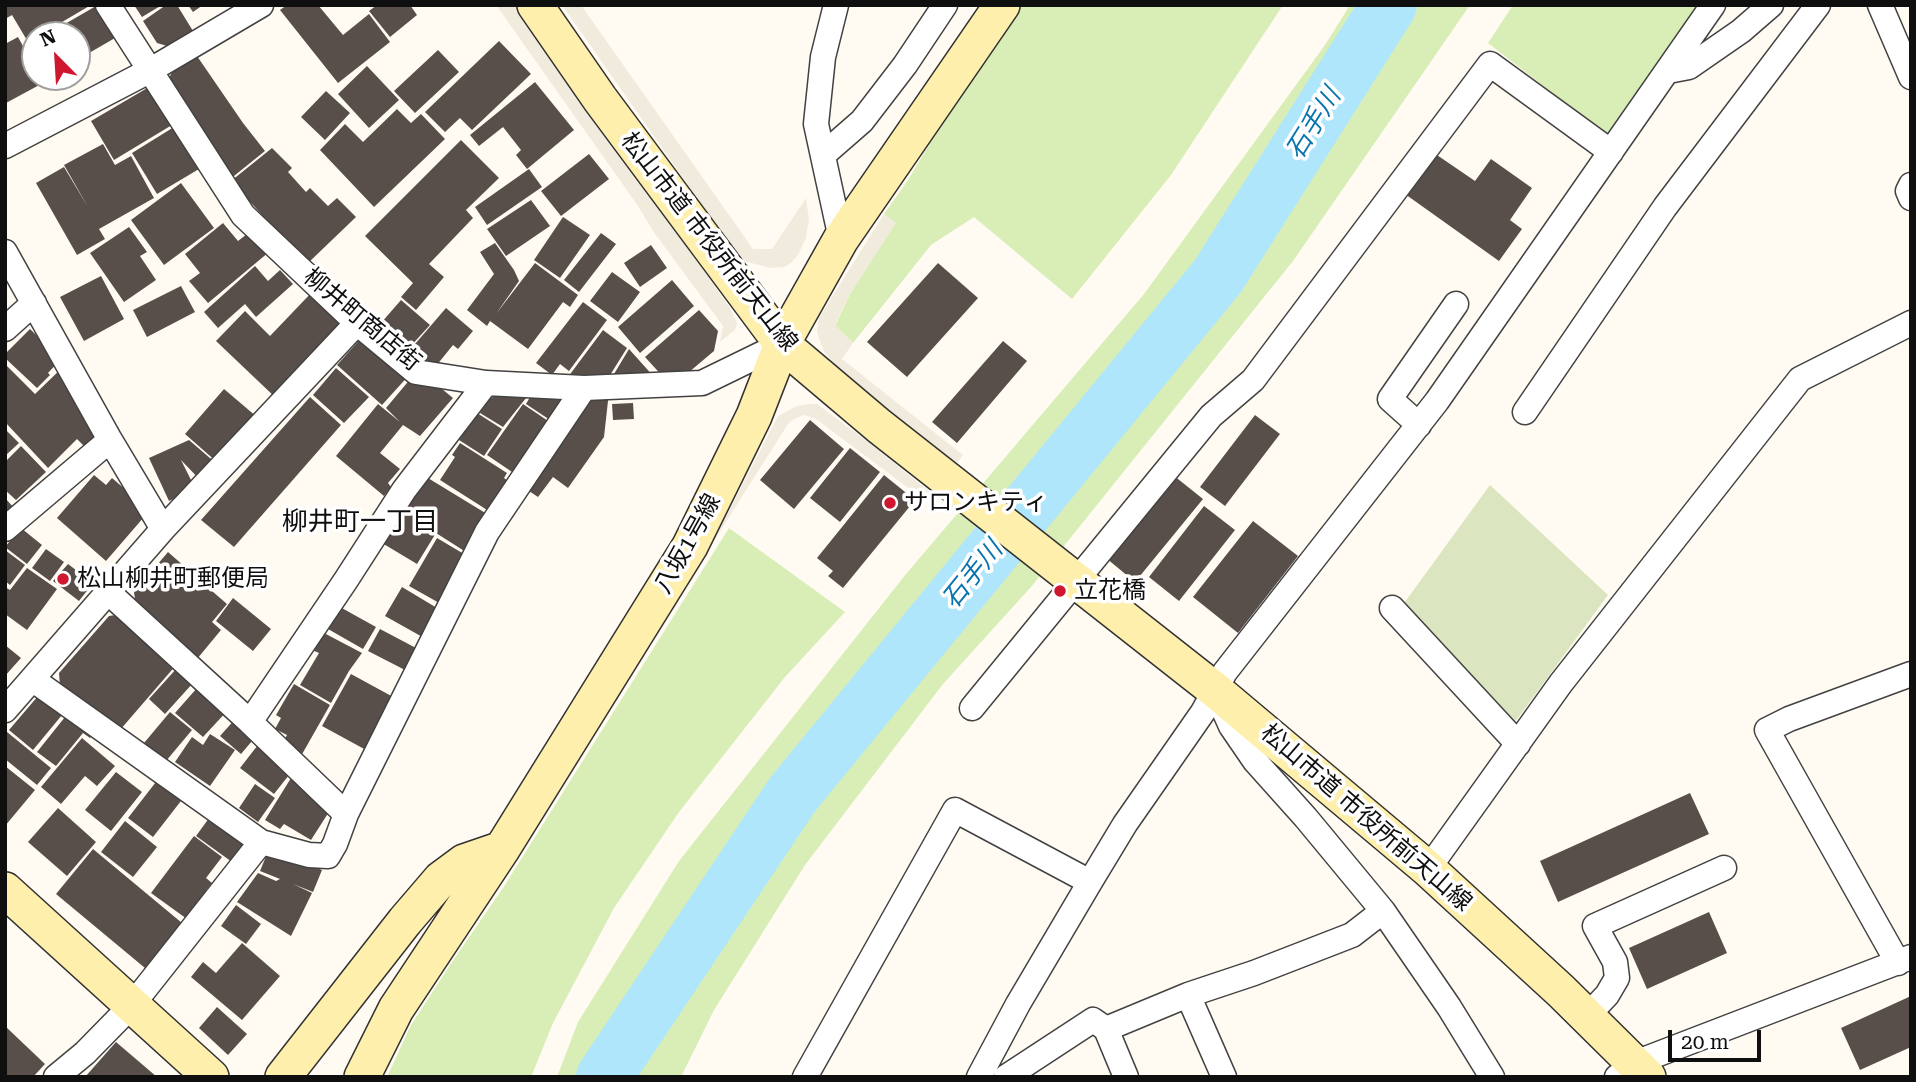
<!DOCTYPE html>
<html>
<head>
<meta charset="utf-8">
<style>
  body { margin:0 }
  #map { position:relative; width:1916px; height:1082px; overflow:hidden; background:#fffbf2; font-family:"Roboto Serif",serif }
  canvas { display:block }
  .frame { position:absolute; inset:0; border:7px solid #0f0f0f; pointer-events:none }
  .north { position:absolute; left:21px; top:21px; width:70px; height:70px; box-sizing:border-box; background:#fff; border:2px solid #9f9f9f; border-radius:50%; rotate:336deg; font-size:19px; font-weight:700; line-height:28px; text-align:center; color:#0f0f0f }
  .north::after { content:''; display:block; margin:auto; width:24px; height:32px; background:#cf182f; clip-path:polygon(50% 0,100% 100%,50% 72%,0 100%) }
  .scale { position:absolute; left:1668px; top:1030px; width:93px; height:32px; box-sizing:border-box; border:4px solid #0f0f0f; border-top:0; padding-left:9px; font-size:21px; line-height:24px; white-space:nowrap; color:#0f0f0f; -webkit-text-stroke:5px #fff; paint-order:stroke }
</style>
</head>
<body>
<div id="map">
<canvas width="1916" height="1082"></canvas>
<div class="frame"></div>
<div class="north">N</div>
<div class="scale">20 m</div>
</div>
<script>
const ctx = document.querySelector('canvas').getContext('2d');
ctx.lineJoin = 'round';
function fill(path, color) { ctx.fillStyle = color; ctx.fill(path, 'evenodd'); }
const poly = rows => new Path2D(rows.map(r => 'M' + r).join(''));
function strokePath(path, color, width, dash) { ctx.strokeStyle = color; ctx.lineWidth = width; ctx.lineCap = dash ? 'butt' : 'round'; ctx.setLineDash(dash || []); ctx.stroke(path); }
function drawText(font, color, halo, rows, align = 'center') {
  ctx.font = font + ' "Roboto Serif","Noto Sans JP",serif'; ctx.lineWidth = 7; ctx.setLineDash([]); ctx.textBaseline = 'middle'; ctx.strokeStyle = halo; ctx.fillStyle = color; for (const [text, x, y, turn = 0] of rows) {
    ctx.save(); ctx.translate(x, y); ctx.rotate((+turn || 0) * Math.PI / 180); ctx.textAlign = isNaN(turn) ? turn : align; if (halo) ctx.strokeText(text, 0, 0); ctx.fillText(text, 0, 0); ctx.restore();
  }
}
fill(poly([
  [1014,5,1283,5,1171,175,1072,299,974,217,931,245,853,343,835,326,850,294,895,223,884,214,908,180,1003,20],
  [1350,5,1470,5,1293,261,1031,587,943,684,805,865,714,1010,681,1077,557,1077,578,1022,679,861,906,574,1144,294,1325,45],
  [1513,5,1701,5,1609,137,1488,43],
  [729,528,845,612,785,677,679,812,614,908,553,1023,531,1077,387,1077,411,1025,456,956,503,888]
]), '#d8eeb6');
fill(poly([
  [1490,485,1608,595,1512,726,1402,606]
]), '#dbe5bf');
fill(poly([
  [496,5,516,5,730,308,737,323,735,330,720,342,723,326,653,231,638,206],
  [562,5,581,5,753,249,772,249,806,198,809,219,806,238,798,255,791,263,784,267,770,268,744,261,728,242],
  [884,214,896,223,850,294,835,325,853,343,842,359,963,455,957,463,930,445,835,366,824,351,819,339,817,331,819,318],
  [808,404,817,404,871,444,932,494,927,501,915,493,816,419,804,415,794,419,788,424,712,544,778,416,797,406]
]), '#f1ebde');
strokePath(poly([
  [604,1077,793,794,1218,276,1389,5]
]), '#b0e6fc', 56);
fill(poly([
  [5,5,91,5,40,35,35,35,35,38,28,42,12,15,5,19],
  [134,5,162,5,142,17],
  [166,5,177,5,193,31,167,46,157,43,143,21],
  [188,5,203,5,193,12],
  [287,5,318,5,343,35,369,14,390,42,338,83,280,10],
  [377,5,410,5,417,15,390,37,369,11],
  [96,6,115,38,77,60,77,35,46,35],
  [18,37,35,68,35,77,40,77,43,83,6,103,5,44],
  [499,41,531,74,472,130,460,118,445,132,425,112],
  [438,50,459,72,415,113,394,91],
  [197,56,243,123,265,151,229,180,165,86,172,72],
  [367,66,399,100,369,128,338,94],
  [535,82,574,130,527,169,516,155,521,150,503,127,479,146,470,135],
  [149,87,172,125,114,160,91,121],
  [326,91,350,113,325,140,301,117],
  [397,109,411,123,421,114,445,139,374,207,320,150,345,124,363,142],
  [174,127,199,169,157,194,132,153],
  [461,140,499,178,466,210,473,218,429,264,444,277,416,310,401,297,413,283,365,236],
  [103,144,115,165,131,156,154,198,99,229,105,239,77,255,36,183,64,167,88,207,64,165],
  [272,148,292,168,288,172,306,192,310,188,328,206,337,198,356,217,307,264,231,181],
  [1434,153,1475,181,1491,159,1532,188,1510,220,1522,229,1499,261,1405,194],
  [589,154,609,179,561,216,541,191],
  [529,169,542,187,487,225,475,207],
  [181,183,214,228,164,265,131,220],
  [531,200,550,226,506,256,487,229],
  [563,217,590,235,560,278,534,260],
  [223,223,238,241,251,231,269,252,208,303,189,281,200,273,185,254],
  [129,227,147,252,140,256,156,280,124,302,90,253],
  [601,233,616,244,579,292,564,280],
  [495,243,514,270,519,281,496,314,535,263,578,295,570,307,563,302,528,349,490,321,487,326,467,310,494,274,480,252],
  [651,245,667,268,640,287,624,263],
  [938,263,978,298,907,377,867,342],
  [255,266,268,281,280,270,293,284,256,317,245,304,218,328,204,312],
  [612,272,640,292,618,322,590,301],
  [101,276,124,319,84,341,60,297],
  [672,280,694,306,640,353,618,327],
  [181,286,195,312,147,337,133,310],
  [314,290,345,319,277,399,216,341,245,311,270,336],
  [401,300,430,325,409,348,381,323],
  [583,302,607,320,569,371,560,364,552,375,536,363],
  [446,308,473,331,458,349,453,345,436,366,429,368,409,351],
  [699,310,718,331,714,351,682,378,665,379,645,357],
  [30,329,61,359,48,373,50,375,37,388,5,358,5,354],
  [603,330,627,348,607,380,568,377],
  [363,336,411,373,382,405,337,365],
  [1003,341,1027,361,957,443,932,422],
  [629,349,655,378,611,379],
  [5,364,35,394,64,366,81,399,75,405,98,425,96,436,85,447,77,439,48,468,5,422],
  [336,368,369,397,344,423,313,395],
  [412,377,426,387,431,380,453,398,420,436,403,425,380,453,400,469,388,483,391,487,384,496,336,456,378,404,400,422,386,408],
  [224,389,257,417,218,463,185,434],
  [534,390,570,397,553,422,526,404],
  [511,392,530,393,503,427,480,413,490,398],
  [609,392,604,437,568,488,553,477,538,497,526,489,590,394],
  [310,397,341,425,234,547,201,520],
  [633,403,634,419,613,420,612,404],
  [523,404,554,425,518,476,487,455],
  [477,413,502,429,484,456,459,440],
  [1255,415,1280,434,1225,506,1200,487],
  [810,420,844,449,794,509,760,480],
  [5,429,19,443,5,456],
  [189,440,218,465,202,482,181,460,195,488,169,501,149,458],
  [460,443,507,473,504,478,514,485,495,515,440,480,455,457,452,455],
  [21,446,46,472,16,500,5,490,5,462],
  [850,448,880,472,840,522,810,498],
  [94,475,106,485,112,478,141,503,136,510,144,517,106,561,57,518],
  [423,475,487,514,469,554,436,533,417,564,382,543],
  [884,475,915,500,843,588,828,576,833,571,817,558],
  [1173,475,1203,499,1135,582,1106,558],
  [5,498,15,509,5,517],
  [1204,506,1235,530,1179,601,1149,577],
  [1253,521,1298,556,1238,633,1193,597],
  [21,528,42,545,27,564,5,547],
  [437,538,469,557,441,604,409,586],
  [46,549,64,562,50,581,32,568],
  [5,550,25,565,10,585,5,581],
  [168,552,192,573,187,578,192,583,197,578,227,604,212,622,221,630,197,659,136,606,134,592],
  [68,564,93,583,79,601,53,581],
  [27,568,57,589,27,630,5,614,5,587,10,590],
  [402,587,442,611,426,639,385,616],
  [233,598,271,629,253,651,216,621],
  [340,607,376,627,363,649,328,629],
  [122,614,177,664,120,730,60,687,59,673,109,616],
  [380,629,416,648,405,670,368,651],
  [324,633,362,653,349,671,331,703,300,685,319,653,312,650],
  [5,645,21,658,5,676],
  [177,668,193,683,165,714,149,699],
  [351,674,395,698,366,750,322,726],
  [294,684,330,705,301,756,281,745,287,735,275,729,281,718,276,715],
  [197,688,229,709,203,737,175,713],
  [38,696,67,709,33,750,9,730],
  [69,712,95,732,90,738,83,733,56,766,37,752],
  [170,712,192,730,166,761,144,743],
  [237,717,258,734,241,754,220,736],
  [7,732,51,768,37,785,5,759],
  [210,734,235,750,210,786,175,762,192,737,203,745],
  [82,738,115,766,97,786,85,776,61,804,41,787],
  [261,741,285,760,279,768,289,775,274,794,240,768],
  [5,766,35,790,5,826],
  [116,772,142,792,111,831,85,810],
  [159,778,184,797,153,837,128,818],
  [291,778,334,804,311,840,284,824,280,829,265,820],
  [255,784,275,798,258,822,239,808],
  [1690,793,1709,834,1558,902,1540,861],
  [58,808,96,842,67,876,28,842],
  [212,814,248,840,232,862,196,836],
  [125,821,157,847,133,877,101,852],
  [194,836,222,857,206,878,212,883,206,890,207,892,187,919,151,893],
  [93,849,182,923,145,968,56,894],
  [269,849,322,870,313,892,293,884,312,893,291,936,237,902,258,873,276,881,280,879,260,871],
  [236,905,261,924,246,944,221,926],
  [1709,912,1727,953,1647,989,1629,948],
  [242,943,280,976,242,1020,191,977,203,962,216,973],
  [1911,996,1911,1047,1860,1070,1841,1028],
  [217,1007,247,1034,228,1055,199,1028],
  [5,1026,45,1064,33,1077,5,1077],
  [116,1042,157,1077,85,1077]
]), '#594f4a');
const street = poly([
  [108,5,243,215,357,323,416,372,486,383,584,388,702,383,782,344],
  [836,5,823,57,816,124,841,239],
  [1880,5,1911,77],
  [1668,71,1689,67,1741,31,1771,5],
  [5,146,149,71,261,5],
  [823,155,862,121,905,65,945,5],
  [1911,185,1908,191,1911,198],
  [5,252,110,440,163,529],
  [5,329,34,303],
  [1525,412,1665,207,1818,5],
  [1419,425,1390,399,1456,304],
  [5,529,110,440],
  [108,592,250,722,346,814],
  [1392,608,1518,744],
  [32,679,261,842,309,855,328,856,335,844,346,814,487,532,584,388],
  [1218,697,1231,726,1255,761,1306,818,1383,911,1449,1007,1492,1077],
  [972,708,1211,416,1253,380,1490,64,1611,152],
  [5,710,163,529,357,323],
  [250,722,346,580,404,490,486,383],
  [1428,869,1561,683,1800,379,1911,323],
  [1898,963,1767,730,1789,719,1911,674],
  [1188,995,1224,1077],
  [1587,1016,1607,995,1617,978,1615,962,1595,926,1724,868],
  [1106,1029,1188,995,1254,973,1352,935,1383,911],
  [56,1077,85,1053,133,1004,261,842],
  [805,1077,955,810,1090,882],
  [979,1077,1018,1004,1090,882,1125,824,1203,712,1225,672,1437,401,1713,5],
  [1006,1077,1093,1020,1106,1029,1126,1077],
  [1617,1077,1635,1063,1911,957]
]);
const secondary = poly([
  [535,5,600,99,782,344,879,426,1215,690,1428,869,1561,991,1648,1077],
  [5,890,211,1077],
  [283,1077,405,921,441,879,464,862,502,849],
  [362,1077,396,1009,502,849,690,546,754,416,782,344,841,239,1002,5]
]);
strokePath(street, '#424242', 27);
strokePath(secondary, '#313131', 38);
strokePath(street, '#fff', 24);
strokePath(secondary, '#ffefad', 35);
for (const [x, y, r, color] of [
  [890,503,7,"#cf182f"],
  [63,579,7,"#cf182f"],
  [1060,591,7,"#cf182f"]
]) { const dot = new Path2D(); dot.arc(x, y, r, 0, 2 * Math.PI); ctx.fillStyle = color; ctx.fill(dot); strokePath(dot, '#fff', 2.5); }
drawText('24px', '#0f0f0f', '#fff', [
  ["松山市道 市役所前天山線",709,242,52],
  ["柳井町商店街",362,320,40],
  ["八坂1号線",688,544,-61],
  ["松山市道 市役所前天山線",1366,818,41]
]);
drawText('24px', '#0f0f0f', '#fff', [
  ["サロンキティ",904,503],
  ["松山柳井町郵便局",77,579],
  ["立花橋",1074,591]
], 'left');
drawText('italic 26px', '#0a74af', '#fff', [
  ["石手川",1314,124,-58],
  ["石手川",973,575,-51]
]);
drawText('26px', '#0f0f0f', '#fff', [
  ["柳井町一丁目",360,522]
]);
</script>
</body>
</html>
